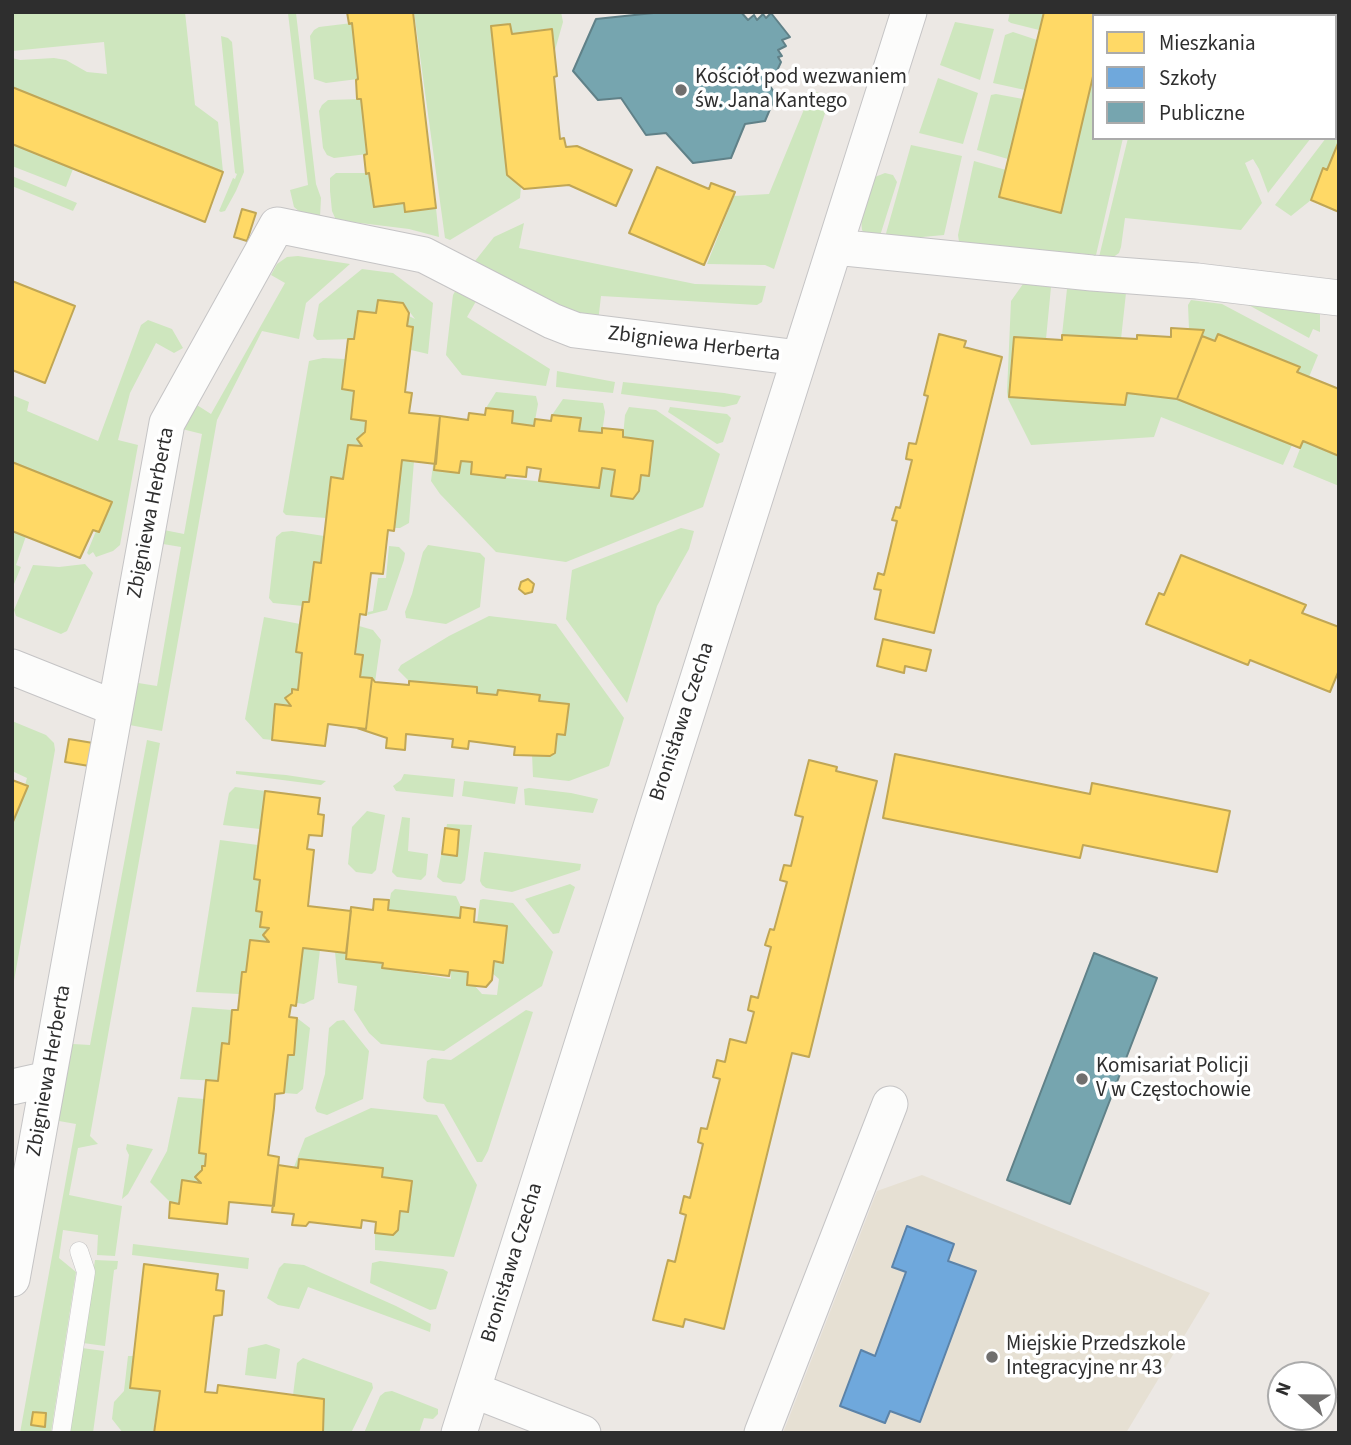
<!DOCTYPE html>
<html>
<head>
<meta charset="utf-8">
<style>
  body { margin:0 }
  #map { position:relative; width:1351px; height:1445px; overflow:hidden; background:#ece8e4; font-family:"Source Sans 3",sans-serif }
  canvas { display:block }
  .frame { position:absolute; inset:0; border:14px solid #2e2e2e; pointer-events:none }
  .legend { position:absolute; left:1092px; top:14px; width:245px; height:126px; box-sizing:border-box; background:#fff; border:2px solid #ababab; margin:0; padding:9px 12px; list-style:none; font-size:21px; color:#2e2e2e }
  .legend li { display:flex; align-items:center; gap:14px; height:35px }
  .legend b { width:35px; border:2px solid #ababab }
  .north { position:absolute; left:1267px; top:1361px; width:70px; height:70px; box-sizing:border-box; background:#fff; border:2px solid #ababab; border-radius:50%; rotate:291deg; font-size:19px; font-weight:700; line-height:28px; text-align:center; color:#2e2e2e }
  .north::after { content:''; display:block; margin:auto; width:24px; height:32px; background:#706f6e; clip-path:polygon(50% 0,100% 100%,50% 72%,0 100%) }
</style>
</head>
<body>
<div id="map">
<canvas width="1351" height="1445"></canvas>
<div class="frame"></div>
<ul class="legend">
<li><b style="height:19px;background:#ffd966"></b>Mieszkania</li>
<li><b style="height:19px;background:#6fa8dc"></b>Szkoły</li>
<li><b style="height:19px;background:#76a5af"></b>Publiczne</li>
</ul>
<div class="north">N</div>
</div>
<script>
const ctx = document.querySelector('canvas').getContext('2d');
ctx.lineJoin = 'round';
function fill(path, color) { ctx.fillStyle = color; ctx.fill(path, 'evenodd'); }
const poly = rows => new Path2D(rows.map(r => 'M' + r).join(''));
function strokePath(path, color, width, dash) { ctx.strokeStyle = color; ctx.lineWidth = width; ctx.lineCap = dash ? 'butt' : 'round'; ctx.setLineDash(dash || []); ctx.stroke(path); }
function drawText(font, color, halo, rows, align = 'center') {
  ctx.font = font + ' "Source Sans 3",sans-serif'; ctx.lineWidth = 7; ctx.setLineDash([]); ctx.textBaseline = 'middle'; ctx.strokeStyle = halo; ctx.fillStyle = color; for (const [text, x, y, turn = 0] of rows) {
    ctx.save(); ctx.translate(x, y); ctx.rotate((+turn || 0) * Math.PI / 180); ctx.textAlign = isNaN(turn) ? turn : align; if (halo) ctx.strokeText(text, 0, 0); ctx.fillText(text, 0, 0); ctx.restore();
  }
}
fill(poly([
  [922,1175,1210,1293,1126,1433,783,1433,877,1191]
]), '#e6e0d3');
fill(poly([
  [12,12,185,12,195,105,218,122,223,172,12,87,12,58,20,60,54,58,66,60,87,72,107,74,104,42,12,51],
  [414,12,561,12,563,22,555,50,552,28,512,34,491,27,507,175,521,187,520,198,450,240,445,238],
  [1010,12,1044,12,1039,30,1011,23,1008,21],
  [1158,12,1339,12,1339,76,1335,77,1335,16,1159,16],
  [288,13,296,13,316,184,321,198,320,217,300,212,294,207,290,190,308,185],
  [955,22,994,29,980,80,940,65],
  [352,23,358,79,326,83,314,79,310,36,314,30,319,27],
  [1013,32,1037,40,1025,90,993,83,1005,35],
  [221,36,228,38,232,42,244,172,236,191,225,211,221,212,219,211,233,178,235,179,237,174,235,173],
  [1094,72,1094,138,1123,138,1096,255,959,242,958,235,974,161,1006,170,999,198,1061,213],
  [938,78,978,93,963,144,919,133],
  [812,90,830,98,774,269,765,265,707,264,734,196,769,194],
  [996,94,1023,99,1008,159,977,150,991,95],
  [361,99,367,154,334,158,327,155,323,148,319,111,322,105,328,100],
  [1339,122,1339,141,1327,170,1323,169,1311,200,1291,216,1275,205,1326,138,1335,138,1335,126],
  [1128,138,1311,138,1268,193,1259,169,1253,159,1245,163,1262,203,1241,230,1125,218,1121,247,1119,253,1112,258,1099,257],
  [12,144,73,169,66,187,12,166],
  [911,145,962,156,944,235,890,240,885,237],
  [336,173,369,173,374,207,404,203,405,211,436,208,439,237,409,229,336,220,332,211,330,191,330,178],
  [885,173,893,175,897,182,879,239,865,234,862,230,861,218,875,177],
  [12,176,77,203,73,211,12,186],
  [524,223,519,248,695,284,766,286,762,302,757,305,601,296,598,322,552,309,475,261,494,237],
  [298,256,350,264,306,303,299,339,262,331,217,420,162,731,124,724,132,682,157,686,181,547,157,543,159,529,184,534,202,434,178,428,189,400,211,414,285,283,271,275,277,264,287,257],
  [362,269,393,273,433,303,428,354,411,350,413,327,407,326,409,316,415,319,403,303,376,313,358,311,354,339,317,340,313,336,319,304],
  [1023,284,1051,287,1046,339,1014,337,1010,397,1125,405,1127,393,1177,399,1292,445,1283,465,1161,417,1154,437,1031,445,1008,399,1007,392,1011,301],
  [457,288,479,296,467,317,550,369,546,386,462,375,446,355,453,295],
  [1067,289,1126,293,1121,339,1062,335],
  [1191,300,1222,304,1318,355,1309,377,1297,372,1299,366,1218,334,1215,341,1202,336,1203,330,1189,329,1188,305],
  [1243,302,1320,312,1320,332,1313,329,1309,338],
  [148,320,172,329,183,348,174,353,156,343,130,393,118,440,138,445,120,545,113,551,96,557,93,552,89,555,87,553,96,531,99,532,112,502,12,462,12,395,29,402,27,411,98,441,141,325],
  [323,358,345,359,342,389,354,391,351,419,366,421,364,434,357,439,362,446,348,445,343,479,331,478,326,518,286,515,283,512,309,361],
  [557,371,615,382,613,393,556,387],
  [623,382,724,393,741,396,737,404,724,407,621,394],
  [496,392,536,396,538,404,534,426,512,423,513,411,486,408],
  [563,399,603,403,605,412,602,433,579,431,580,418,552,415],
  [629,407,656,410,720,454,703,507,566,562,496,552,440,494,431,481,433,465,459,473,461,461,472,462,471,474,599,488,602,468,615,470,612,496,633,499,639,491,641,475,649,475,653,441,623,437,625,415],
  [670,407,727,414,731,418,723,442,717,444,668,412],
  [1303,441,1339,456,1339,486,1293,467],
  [402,460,414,461,409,523,400,528,394,528,394,531],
  [681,528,694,531,689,549,657,606,627,703,566,619,572,570],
  [12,531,26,536,16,565,21,567,12,589],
  [292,531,324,536,321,563,314,563,309,602,303,602,303,606,273,603,269,598,276,537,282,532],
  [428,545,480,553,485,558,480,607,446,624,406,618,405,612,412,594,423,552],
  [389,546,399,547,405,553,404,560,387,610,367,615,368,612,373,611,378,578,386,578],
  [85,564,93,573,67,631,61,634,16,616,14,610,33,565,59,567],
  [489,616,556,624,624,718,609,766,569,781,533,777,532,754,555,753,557,734,565,735,569,704,539,701,539,695,521,692,498,690,497,695,477,693,476,687,409,681,398,670,401,665,449,636],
  [264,617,300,624,297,652,302,653,298,690,292,689,292,693,285,698,291,706,275,704,272,740,263,739,245,719],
  [359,626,373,630,381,640,375,682,360,677,356,654],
  [12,721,46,735,54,743,55,750,12,992,12,824,28,786,25,785,27,778,12,771],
  [147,740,160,743,90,1136,98,1144,78,1148,69,1195,122,1206,115,1256,97,1255,98,1235,63,1230,59,1258,76,1272,51,1433,20,1433,76,1124,59,1121,53,1114,65,1047,73,1044,90,1045],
  [236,771,286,775,326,781,321,785,236,774],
  [404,774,455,779,453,797,396,791,393,786,401,780],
  [464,781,518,787,515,804,462,796],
  [235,787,265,791,260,829,223,825,229,793],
  [529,788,571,793,598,799,593,813,525,805,524,789],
  [367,811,385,815,376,870,372,874,356,872,348,864,352,827],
  [402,817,410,818,408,851,428,854,426,875,421,880,397,877,392,872],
  [447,824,472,825,465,880,461,884,443,882,437,877],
  [220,840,258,845,254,879,260,880,256,911,262,912,260,927,269,928,263,935,269,942,250,940,246,972,242,973,239,994,196,992],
  [484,852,486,852,581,864,580,870,512,892,486,888,482,885,480,881],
  [570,884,575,887,559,933,553,934,525,899],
  [395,889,456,896,461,907,460,918,388,910,391,893],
  [483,899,513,903,553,952,542,986,444,1051,381,1044,369,1033,354,1010,357,986,338,983,335,952,346,953,346,959,383,963,383,968,451,979,450,970,468,972,474,985,482,994,497,995,499,979,492,973,494,961,502,962,477,923,480,900],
  [303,948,320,950,314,999,304,1004,297,1003],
  [192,1007,232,1010,229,1044,222,1044,218,1081,180,1079],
  [526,1010,533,1012,488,1151,482,1162,477,1162,444,1104,427,1102,423,1098,427,1061,432,1058,451,1060],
  [297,1018,310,1028,303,1089,297,1094,284,1093,288,1055,294,1055],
  [344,1020,369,1051,363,1099,327,1115,317,1112,315,1108,325,1074,329,1028,337,1021],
  [178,1097,204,1099,199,1153,206,1154,205,1166,202,1166,202,1170,195,1177,201,1183,182,1181,179,1204,170,1202,150,1182,167,1151],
  [371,1108,437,1115,477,1185,454,1257,375,1250,375,1233,393,1235,398,1230,401,1211,408,1211,411,1181,382,1177,382,1168,300,1159,298,1168,294,1167,305,1138],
  [127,1144,153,1149,128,1194,122,1199,129,1155,126,1149],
  [133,1244,249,1258,248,1269,132,1255],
  [95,1260,118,1261,117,1269,114,1270,105,1346,83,1343],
  [380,1261,443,1269,448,1272,436,1309,430,1310,370,1283,372,1263],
  [284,1263,304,1265,396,1306,431,1324,430,1332,308,1287,299,1309,278,1305,267,1298,279,1268],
  [266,1344,280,1349,276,1379,245,1375,248,1348],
  [82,1348,104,1351,93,1433,69,1433],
  [128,1356,134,1356,130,1388,160,1391,153,1433,123,1433,112,1419,114,1402,124,1391],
  [303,1358,372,1383,373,1388,351,1433,323,1433,324,1399,293,1395,297,1363],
  [392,1391,438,1409,438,1414,433,1419,424,1418,419,1433,364,1433,380,1396,385,1392]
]), '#cee6be');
const homes = poly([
  [347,12,413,12,436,208,405,212,404,203,374,207,369,173,366,174,364,155,367,154,361,99,357,99,356,80,358,79,352,23,349,24,347,12],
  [1044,12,1108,12,1107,16,1094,16,1094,72,1061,213,999,197,1044,12],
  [510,24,512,34,552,29,557,76,554,77,560,139,564,138,566,147,577,146,632,170,616,206,569,185,524,189,507,175,491,26,510,24],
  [12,87,223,172,205,222,12,144,12,87],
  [1339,141,1339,212,1311,200,1323,168,1327,170,1339,141],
  [657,167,709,189,711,183,735,192,704,265,629,233,657,167],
  [242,209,256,213,247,241,234,237,242,209],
  [12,281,75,306,45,383,12,370,12,281],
  [378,300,403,303,409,313,407,326,413,327,405,392,412,393,409,413,440,416,436,464,402,460,394,531,388,530,383,574,371,573,366,615,360,614,355,654,363,655,360,677,372,678,366,729,328,724,325,746,272,740,275,704,291,706,285,698,292,693,292,689,298,690,302,653,296,652,303,602,309,602,314,562,321,563,331,477,343,479,348,445,362,446,357,439,365,432,366,421,351,419,354,391,342,389,348,339,354,339,358,311,376,313,378,300],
  [1171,328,1204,330,1177,399,1127,393,1125,405,1009,397,1014,337,1062,340,1062,335,1137,339,1137,335,1171,337,1171,328],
  [939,334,966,341,964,347,1002,357,934,633,875,619,881,590,874,589,878,573,884,575,897,521,892,520,893,517,896,507,900,508,912,460,906,459,907,453,909,443,916,444,928,396,924,395,939,334],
  [1218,334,1300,367,1297,372,1339,389,1339,456,1303,441,1300,448,1177,399,1202,336,1215,341,1218,334],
  [486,408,513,411,512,423,534,426,535,419,551,421,552,415,581,418,579,431,602,433,602,428,623,430,623,437,653,441,649,476,641,475,639,491,633,499,611,496,615,470,602,468,599,488,539,481,541,469,527,467,526,477,506,475,505,478,471,474,472,462,461,461,459,473,434,470,440,416,468,420,469,413,485,415,486,408],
  [12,462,112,502,99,532,93,530,80,558,12,531,12,462],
  [1181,555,1306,605,1302,613,1339,627,1339,670,1330,692,1250,660,1248,665,1146,624,1159,593,1164,595,1181,555],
  [528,579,534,584,532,592,525,594,519,589,521,582,528,579],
  [883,639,931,650,926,671,905,666,904,673,877,666,883,639],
  [372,678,375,682,409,685,409,681,477,687,477,693,497,695,498,690,540,695,539,701,569,704,565,735,557,734,555,753,550,756,514,755,515,747,469,741,468,749,452,747,453,739,406,734,405,750,386,748,387,738,357,728,366,729,372,678],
  [69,739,93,743,89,766,65,762,69,739],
  [895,754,1090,794,1092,783,1230,811,1217,872,1083,845,1080,858,883,818,895,754],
  [809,760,837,767,836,771,877,781,809,1057,792,1053,724,1329,685,1319,683,1327,653,1320,668,1260,675,1262,686,1215,680,1213,684,1196,690,1198,703,1144,698,1142,701,1128,707,1129,720,1079,713,1077,717,1060,725,1062,730,1039,746,1043,754,1012,748,1010,751,996,758,998,771,947,765,945,770,929,774,930,787,882,780,880,781,876,784,865,791,866,803,817,795,815,809,760],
  [12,780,28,786,12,824,12,780],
  [265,791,320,798,318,814,324,815,322,836,309,835,307,849,314,850,308,906,351,911,346,953,303,948,296,1006,291,1005,289,1017,297,1018,294,1055,288,1055,284,1093,275,1094,274,1108,268,1155,279,1157,274,1206,229,1202,227,1224,169,1218,170,1202,179,1204,182,1180,201,1183,195,1177,202,1170,202,1166,205,1166,206,1154,199,1153,206,1080,218,1081,222,1043,229,1044,232,1010,238,1010,242,972,246,972,250,940,269,942,263,935,269,928,260,927,262,912,256,911,260,880,254,879,265,791],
  [445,828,459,830,457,856,442,854,445,828],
  [374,899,389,900,388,910,460,918,461,907,475,909,474,922,507,926,503,963,494,961,492,980,486,987,467,985,468,972,450,970,449,976,382,968,383,963,346,959,351,907,373,910,374,899],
  [299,1159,383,1168,382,1177,412,1181,408,1212,400,1211,398,1230,393,1235,375,1233,376,1222,362,1220,361,1228,309,1222,306,1226,292,1225,294,1214,272,1212,278,1165,298,1168,299,1159],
  [144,1264,218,1274,216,1290,224,1291,222,1315,214,1316,205,1392,217,1393,218,1385,324,1399,323,1433,154,1433,160,1391,130,1388,144,1264],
  [33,1412,46,1413,45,1427,31,1425,33,1412]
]);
fill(homes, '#ffd966');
strokePath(homes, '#c0a655', 2);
const schools = poly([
  [907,1226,954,1244,948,1261,976,1271,920,1422,890,1411,885,1423,840,1406,861,1350,875,1356,906,1272,892,1267,907,1226]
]);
fill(schools, '#6fa8dc');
strokePath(schools, '#5c83a8', 2);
const public = poly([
  [663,12,741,12,748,20,754,15,757,20,763,14,766,18,771,13,790,37,782,40,786,46,778,50,782,56,778,57,781,62,770,86,776,95,765,121,745,124,731,158,693,163,666,133,646,135,621,98,598,100,573,71,596,19,663,12],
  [1094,953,1157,978,1070,1204,1007,1180,1094,953]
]);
fill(public, '#76a5af');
strokePath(public, '#608188', 2);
const lane = poly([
  [61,1433,86,1272,79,1251]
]);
const street = poly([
  [835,247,1092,273,1197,281,1339,298],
  [12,667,115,708],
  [12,1087,48,1079],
  [12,1279,167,423,277,225,424,255,552,321,575,330,799,358],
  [473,1390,583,1433],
  [459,1433,909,12],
  [762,1433,890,1104]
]);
strokePath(lane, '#c5c4c5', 19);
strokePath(street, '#c5c4c5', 37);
strokePath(lane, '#fcfcfb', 18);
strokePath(street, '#fcfcfb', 35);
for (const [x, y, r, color] of [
  [681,90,7,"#706f6e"],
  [1082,1079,7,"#706f6e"],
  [992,1357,7,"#706f6e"]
]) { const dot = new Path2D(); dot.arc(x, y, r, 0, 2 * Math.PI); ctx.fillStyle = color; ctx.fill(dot); strokePath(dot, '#fff', 2.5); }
drawText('21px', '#2e2e2e', '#fff', [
  ["Kościół pod wezwaniem",695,78],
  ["św. Jana Kantego",695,102],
  ["Komisariat Policji",1096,1067],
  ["V w Częstochowie",1096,1091],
  ["Miejskie Przedszkole",1006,1345],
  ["Integracyjne nr 43",1006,1369]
], 'left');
drawText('21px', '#2e2e2e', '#fff', [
  ["Zbigniewa Herberta",694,345,7],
  ["Zbigniewa Herberta",152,513,-79],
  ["Bronisława Czecha",683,722,-72],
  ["Zbigniewa Herberta",50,1071,-80],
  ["Bronisława Czecha",513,1263,-73]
]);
</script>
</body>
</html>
